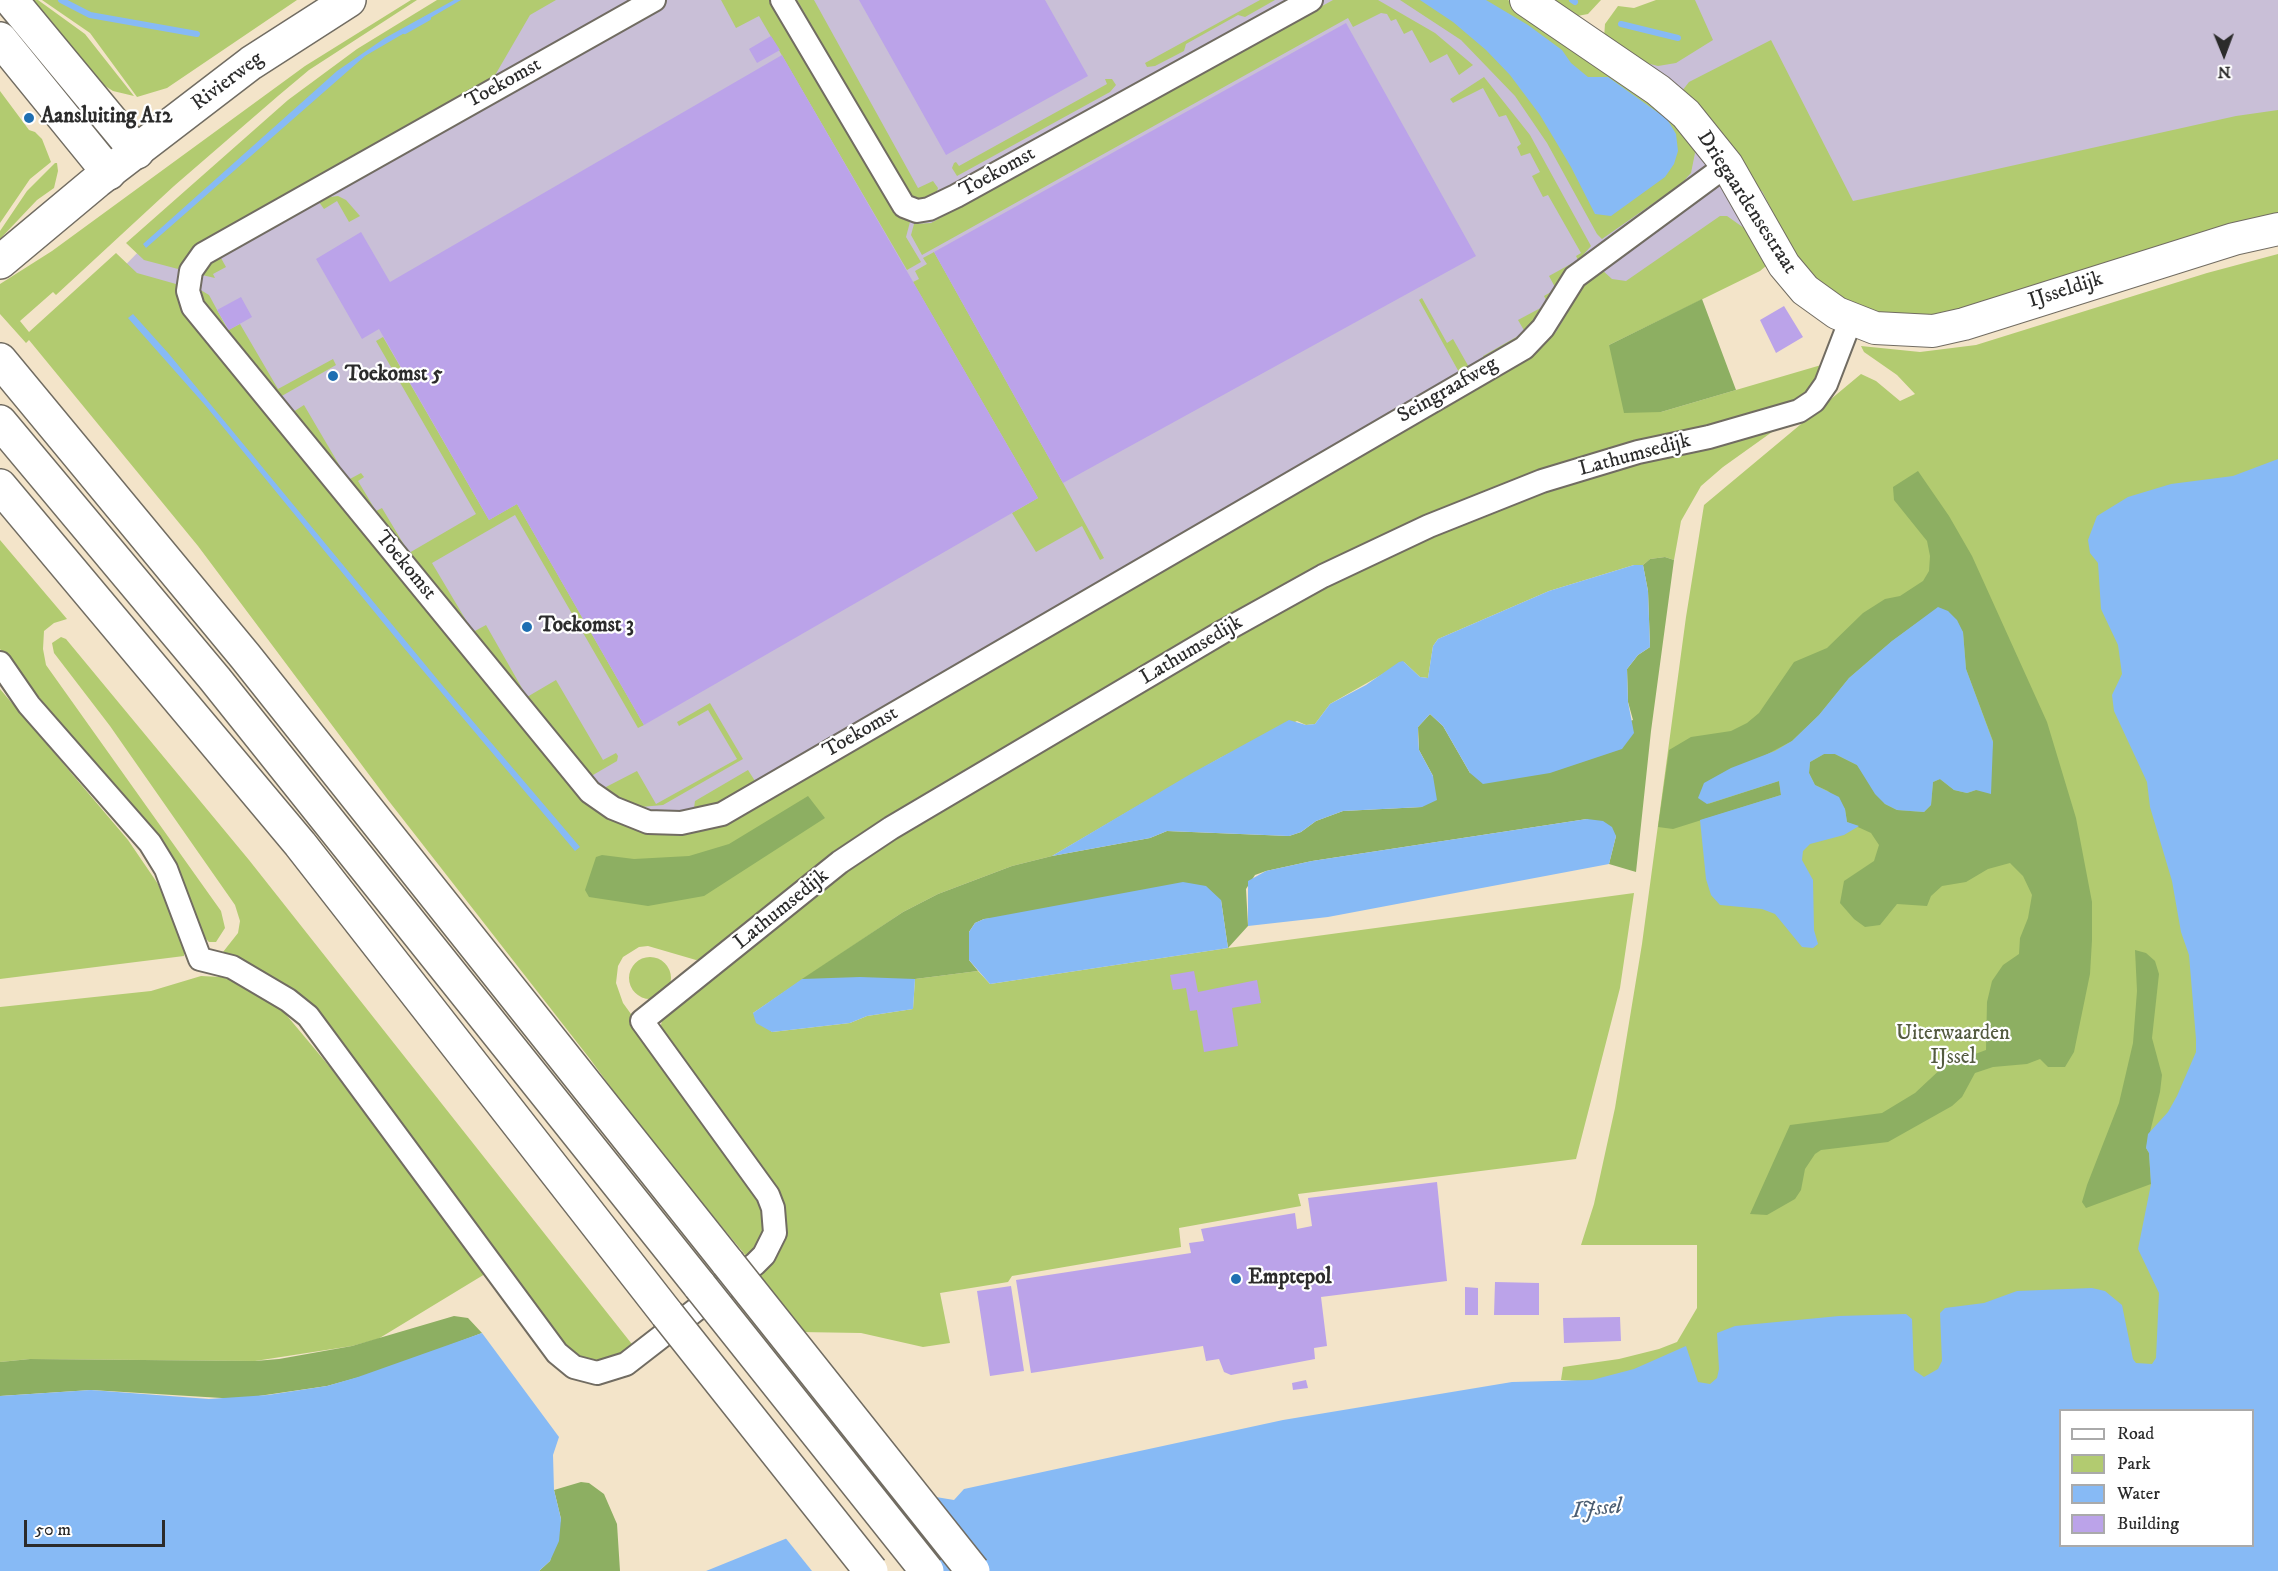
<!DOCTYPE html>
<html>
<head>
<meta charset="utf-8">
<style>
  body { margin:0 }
  #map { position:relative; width:2278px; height:1571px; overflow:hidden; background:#f3e4c9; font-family:"IM FELL DW Pica",serif }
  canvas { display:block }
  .legend { position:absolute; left:2059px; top:1409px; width:195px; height:138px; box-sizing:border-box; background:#fff; border:2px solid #aaa; margin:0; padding:8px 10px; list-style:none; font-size:18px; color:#2b2b2b }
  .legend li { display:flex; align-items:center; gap:12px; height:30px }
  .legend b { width:30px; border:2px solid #aaa }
  .north { position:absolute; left:2194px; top:24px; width:60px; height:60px; -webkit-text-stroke:4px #fff; paint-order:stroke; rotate:179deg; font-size:16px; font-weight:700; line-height:24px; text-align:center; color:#2b2b2b }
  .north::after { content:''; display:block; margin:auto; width:21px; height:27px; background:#2b2b2b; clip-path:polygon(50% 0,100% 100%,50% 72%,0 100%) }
  .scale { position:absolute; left:24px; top:1520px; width:141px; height:27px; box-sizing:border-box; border:3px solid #2b2b2b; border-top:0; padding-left:8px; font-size:18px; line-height:21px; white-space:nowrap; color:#2b2b2b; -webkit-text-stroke:4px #fff; paint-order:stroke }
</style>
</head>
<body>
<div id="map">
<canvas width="2278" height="1571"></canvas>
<ul class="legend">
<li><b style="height:8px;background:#fff"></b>Road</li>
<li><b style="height:16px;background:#b2cb70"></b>Park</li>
<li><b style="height:16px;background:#87baf5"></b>Water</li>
<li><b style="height:16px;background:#bba3e9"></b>Building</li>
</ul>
<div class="north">N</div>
<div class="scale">50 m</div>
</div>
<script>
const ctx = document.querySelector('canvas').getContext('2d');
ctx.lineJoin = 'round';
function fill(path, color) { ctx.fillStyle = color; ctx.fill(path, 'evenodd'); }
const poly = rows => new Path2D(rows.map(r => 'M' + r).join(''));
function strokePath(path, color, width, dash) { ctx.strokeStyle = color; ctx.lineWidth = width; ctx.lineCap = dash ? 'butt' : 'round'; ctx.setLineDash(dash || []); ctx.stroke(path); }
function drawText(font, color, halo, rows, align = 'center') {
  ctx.font = font + ' "IM FELL DW Pica",serif'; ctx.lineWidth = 4.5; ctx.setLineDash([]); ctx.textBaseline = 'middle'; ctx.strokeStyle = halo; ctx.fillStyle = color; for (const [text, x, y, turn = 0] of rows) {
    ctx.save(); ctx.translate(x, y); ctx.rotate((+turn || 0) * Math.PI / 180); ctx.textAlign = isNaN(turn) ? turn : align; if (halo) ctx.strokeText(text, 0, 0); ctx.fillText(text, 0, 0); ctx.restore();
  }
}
fill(poly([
  [460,0,1451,0,1569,85,1681,0,2278,0,2278,125,1672,281,718,921,61,331,144,246]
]), '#c9bfd7');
fill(poly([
  [27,0,38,0,85,34,134,96,113,91,99,82],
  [42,0,297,0,167,88,137,97,90,33],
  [411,0,417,0,309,70,278,96,174,186,56,295,53,292,20,321,29,332,116,253,137,273,176,284,180,306,585,801,622,824,639,829,684,833,729,824,819,768,1530,355,1556,332,1582,288,1601,269,1612,279,1626,281,1720,216,1727,216,1751,233,1765,254,1766,266,1760,271,1609,345,1661,412,1828,363,1810,397,1639,447,1299,584,704,959,696,960,648,946,639,947,623,957,618,966,616,983,623,1003,760,1192,769,1234,747,1257,645,1134,590,1059,388,800,198,546,29,340,26,343,0,314,0,284,52,251,305,66],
  [437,0,556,0,530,15,494,77,203,244,189,253,178,269,144,260,126,243,288,100,357,49],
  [721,0,770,0,774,4,894,213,910,222,906,237,921,262,907,270,759,16,736,28],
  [797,0,814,0,918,188,933,181,938,188,936,194,919,201,909,195],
  [1260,0,1275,0,1245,17,1238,15,1186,44,1184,51,1155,66,1147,67,1145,63],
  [1333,0,1378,0,1435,33,1473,65,1459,75,1447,54,1430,63,1412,30,1404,34,1396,19,1391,21,1387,14,1381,13,1353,27,1348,18,922,255,911,235,914,224,931,223],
  [1400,0,1508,0,1635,87,1693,138,1695,153,1691,173,1681,184,1602,239,1597,234,1547,143,1515,96,1461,40],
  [1546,0,1601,0,1588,14,1572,17],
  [1656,0,1695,0,1713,40,1676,63,1658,66,1638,61,1604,38,1605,24,1618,6,1634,8],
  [1771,40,1853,201,2236,116,2278,110,2278,217,1952,316,1864,312,1804,273,1762,191,1752,188,1682,91,1689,82],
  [1484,77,1530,135,1591,246,1571,269,1532,330,1485,360,1483,356,1525,332,1518,320,1548,304,1544,296,1556,289,1549,276,1578,260,1576,256,1581,253,1548,195,1543,197,1532,176,1540,172,1530,153,1521,156,1517,147,1521,144,1506,115,1499,117,1483,88,1453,103,1450,99],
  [1105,79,1112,79,1116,85,1110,92,957,176,952,168,954,163,956,162,959,166,1107,84],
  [0,91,29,130,35,132,42,139,51,162,30,179,0,223],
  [55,163,57,163,58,171,54,188,37,200,0,239,0,231,27,191],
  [338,196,346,200,360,216,349,222,337,201,324,209,319,202,221,258,226,267,213,274,215,278,202,275,211,261,323,198],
  [934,252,1063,483,1104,558,1100,560,1082,526,1036,552,1012,513,1038,498,913,282,919,279,915,271,927,264,923,258],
  [2278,254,2278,1358,1707,1389,1561,1380,1563,1367,1619,1359,1659,1349,1677,1342,1697,1308,1697,1245,1581,1245,1594,1204,1615,1108,1642,944,1686,617,1704,505,1861,374,1876,381,1900,401,1915,394,1897,375,1864,352,1861,346,1920,352,1976,345,2207,273],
  [199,289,209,295,228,330,240,324,278,389,333,359,336,365,280,397,201,299],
  [1422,298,1447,343,1453,339,1470,369,1460,374,1419,300],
  [383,337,489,520,517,504,644,725,638,728,515,515,432,563,473,632,486,625,527,697,556,680,603,760,616,753,618,756,617,761,593,775,588,775,293,415,293,412,304,405,348,480,361,473,364,477,358,481,376,511,382,508,409,553,476,514,376,341],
  [1779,427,1723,467,1701,486,1681,521,1674,560,1665,557,1650,559,1643,565,1634,565,1549,591,1438,639,1433,646,1428,678,1420,677,1404,662,1330,704,1315,724,1306,725,1297,721,1220,758,1052,856,1012,866,938,894,903,912,753,1013,772,1032,850,1023,867,1016,913,1009,915,979,978,971,990,984,1228,948,1634,893,1620,988,1576,1159,1298,1194,1301,1206,1179,1228,1181,1247,1012,1276,1008,1282,940,1293,950,1343,923,1347,861,1333,800,1332,752,1272,781,1221,659,1034,663,1016,837,870,1251,621,1386,552,1558,483],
  [0,540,67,619,54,623,44,631,43,649,46,665,221,911,225,928,216,942,209,942,202,935,168,856,0,649],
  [61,637,66,639,249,860,635,1348,604,1365,572,1358,329,1036,222,957,223,952,238,933,240,921,235,905,110,726,54,653,52,643],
  [0,689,128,840,158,884,184,941,184,956,0,979],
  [710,703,743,759,663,805,641,807,606,791,606,787,637,771,656,804,737,759,708,710,679,726,677,722],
  [748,770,755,781,711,807,697,810,694,808,695,801],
  '629 978a21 21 0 1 1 42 0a21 21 0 1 1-42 0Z',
  [201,976,221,977,249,985,278,1005,329,1066,485,1274,378,1339,352,1346,255,1361,30,1359,0,1362,0,1007,151,991]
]), '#b2cb70');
fill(poly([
  [1702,299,1736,390,1661,412,1624,413,1609,345],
  [1918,471,1949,516,1972,556,2047,722,2076,818,2092,902,2092,940,2090,974,2074,1052,2065,1067,2048,1067,2040,1059,2027,1064,1993,1067,1975,1073,1962,1097,1952,1106,1888,1142,1821,1150,1815,1154,1805,1169,1801,1190,1795,1199,1767,1215,1750,1214,1790,1125,1882,1113,1915,1093,1945,1065,1986,1050,1987,1002,1992,981,2003,965,2019,954,2020,938,2028,918,2032,895,2023,876,2010,863,1988,869,1966,882,1942,886,1931,896,1927,906,1897,904,1880,925,1865,927,1854,919,1840,903,1844,881,1874,861,1879,845,1871,833,1847,822,1845,809,1828,791,1815,785,1809,773,1810,762,1824,754,1835,754,1857,765,1885,804,1897,810,1924,812,1931,805,1933,782,1940,779,1954,790,1967,793,1976,790,1991,759,1993,741,1966,669,1963,632,1938,608,1892,641,1849,678,1819,715,1792,741,1762,757,1708,804,1779,781,1781,795,1673,829,1658,827,1669,750,1691,737,1731,731,1747,723,1759,713,1794,662,1827,648,1863,613,1885,599,1900,596,1923,581,1929,571,1930,556,1927,541,1894,500,1893,487],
  [1665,557,1674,560,1651,731,1636,872,1609,864,1616,836,1587,819,1312,861,1266,871,1255,875,1246,889,1248,926,1228,948,1221,900,984,919,975,923,969,932,969,960,978,971,915,979,802,979,903,912,938,894,1012,866,1052,856,1150,838,1167,831,1289,836,1301,832,1316,821,1343,811,1422,807,1433,776,1419,750,1418,727,1430,714,1443,726,1470,773,1633,720,1628,702,1627,669,1638,655,1650,647,1648,591,1643,565,1650,559],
  [808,796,825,818,704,896,648,906,589,897,585,890,596,857,602,855,634,859,689,856,729,844],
  [2135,950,2146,953,2155,961,2159,974,2152,1038,2162,1075,2160,1092,2146,1148,2149,1153,2151,1184,2086,1208,2082,1202,2087,1185,2119,1103,2133,1043,2137,991],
  [454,1316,468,1318,482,1333,382,1371,327,1386,238,1399,91,1390,0,1396,0,1362,30,1359,255,1361,279,1359,352,1346],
  [581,1482,589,1483,604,1494,617,1524,620,1571,539,1571,550,1561,561,1519,554,1490]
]), '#8daf62');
fill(poly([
  [454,0,461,0,365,56,146,248,143,244,337,71,385,38],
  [1420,0,1486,0,1528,25,1562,50,1571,63,1588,77,1608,77,1667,119,1676,134,1678,151,1674,164,1665,177,1611,216,1595,214,1571,167,1540,115,1510,75,1486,50,1453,22],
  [133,314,169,354,442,685,580,847,575,851,404,648,205,405,128,318],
  [2278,459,2278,1571,706,1571,790,1537,915,1495,931,1492,936,1497,954,1500,964,1489,1283,1420,1512,1382,1592,1380,1634,1369,1686,1346,1698,1382,1710,1384,1717,1378,1719,1369,1717,1333,1735,1326,1839,1316,1906,1314,1912,1319,1914,1370,1924,1377,1938,1369,1942,1361,1940,1313,1945,1308,1984,1303,2017,1291,2092,1288,2105,1291,2122,1305,2133,1359,2136,1363,2152,1364,2156,1358,2159,1293,2138,1249,2151,1184,2149,1153,2146,1148,2148,1134,2168,1112,2177,1096,2196,1052,2196,1039,2189,955,2181,932,2172,881,2150,807,2147,782,2114,711,2112,695,2122,674,2118,645,2101,609,2098,563,2090,553,2088,540,2097,516,2128,497,2171,484,2233,476],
  [2060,1410,2252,1410,2252,1546,2060,1546],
  [1634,565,1643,565,1648,591,1650,647,1638,655,1627,669,1628,702,1634,733,1622,749,1550,773,1483,784,1470,773,1443,726,1430,714,1418,727,1418,736,1419,750,1433,776,1437,800,1422,807,1343,811,1316,821,1301,832,1289,836,1167,831,1150,838,1052,856,1194,772,1289,720,1306,725,1315,724,1330,704,1366,685,1399,662,1403,661,1420,677,1428,678,1433,646,1438,639,1549,591],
  [1938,607,1948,611,1957,620,1963,632,1966,669,1993,742,1991,794,1976,790,1967,793,1954,790,1940,779,1933,782,1931,805,1924,812,1897,810,1885,804,1875,794,1857,765,1835,754,1824,754,1810,762,1809,773,1815,785,1839,797,1845,809,1847,822,1859,826,1844,835,1810,844,1803,851,1802,860,1813,880,1814,930,1818,944,1813,948,1802,947,1775,914,1762,909,1720,905,1711,895,1706,879,1700,820,1781,795,1779,781,1707,804,1698,798,1704,783,1731,768,1775,751,1792,741,1819,715,1849,678,1892,641],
  [1587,819,1603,821,1612,827,1616,836,1609,864,1328,917,1248,926,1248,881,1266,871,1312,861],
  [1183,882,1206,886,1221,900,1228,948,990,984,969,960,969,932,975,923,984,919],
  [860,977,915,979,913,1009,867,1016,850,1023,772,1032,756,1023,753,1013,802,979],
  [482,1333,559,1437,553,1455,554,1490,561,1519,559,1541,550,1561,539,1571,0,1571,0,1396,91,1390,209,1399,268,1395,327,1386,358,1377]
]), '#87baf5');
fill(poly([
  [858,1511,906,1571,812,1571,784,1536]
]), '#f3e4c9');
strokePath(poly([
  [61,0,90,15,197,34],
  [1572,0,1575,2],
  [1621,24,1678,38],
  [405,31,428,18]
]), '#87baf5', 6);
fill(poly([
  [859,0,1045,0,1088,76,946,155],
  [1346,23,1476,256,1063,483,934,252],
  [771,36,780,50,757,63,749,49],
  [782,55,1038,498,644,725,517,504,489,520,379,329,362,339,316,259,361,232,390,282],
  [241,297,252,317,229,330,217,310],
  [1784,306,1803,337,1776,353,1760,320],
  [1194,971,1198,992,1257,980,1261,1003,1232,1008,1238,1046,1204,1052,1197,1010,1190,1011,1186,988,1173,990,1170,975],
  [1437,1182,1447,1281,1321,1297,1327,1346,1314,1348,1315,1359,1231,1375,1224,1372,1219,1359,1206,1361,1203,1346,1031,1373,1016,1280,1191,1253,1189,1243,1204,1241,1201,1229,1295,1213,1297,1229,1312,1226,1308,1198],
  [1495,1282,1539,1283,1539,1315,1494,1315],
  [1011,1286,1024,1371,990,1376,977,1291],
  [1465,1287,1478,1288,1478,1315,1465,1315],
  [1620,1317,1621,1341,1564,1343,1563,1318],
  [1306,1380,1308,1388,1293,1390,1292,1383]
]), '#bba3e9');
const street = poly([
  [654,0,203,254,191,271,188,291,193,307,590,792,613,808,648,822,681,823,722,814,1524,348,1543,328,1575,277,1727,165],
  [782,0,904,206,917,211,929,209,956,196,1311,0],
  [0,663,29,705,150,843,166,869,200,959,232,967,288,1000,308,1016,557,1353,574,1367,597,1373,626,1364,755,1264,764,1255,775,1233,773,1208,768,1195,642,1021,840,862,891,828,1224,631,1323,576,1429,526,1542,481,1638,452,1709,437,1799,411,1814,401,1826,384,1851,319]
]);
const secondary = poly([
  [1526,0,1658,90,1686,114,1727,165,1784,265,1805,290,1837,313,1875,328,1933,331,1964,324,2234,239,2278,229]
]);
const primary = poly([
  [0,262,97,181,251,63,349,0]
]);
const highway = poly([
  [11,0,137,152],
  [0,39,109,173],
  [0,360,245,656,728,1263],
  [0,422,215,679,700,1286],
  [0,486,300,844,667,1314]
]);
strokePath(street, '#716c62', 26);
strokePath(secondary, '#716c62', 34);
strokePath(primary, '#716c62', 36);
strokePath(highway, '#716c62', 36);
strokePath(street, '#fff', 22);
strokePath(secondary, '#fff', 32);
strokePath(primary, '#fff', 33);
strokePath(highway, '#fff', 33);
const highwayBridge = poly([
  [728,1263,973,1571],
  [700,1286,927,1571],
  [667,1314,871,1571]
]);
strokePath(highwayBridge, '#716c62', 36, []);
strokePath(highwayBridge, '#fff', 33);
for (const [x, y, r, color] of [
  [29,118,6,"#1f6fb2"],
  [333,376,6,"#1f6fb2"],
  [527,627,6,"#1f6fb2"],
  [1236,1279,6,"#1f6fb2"]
]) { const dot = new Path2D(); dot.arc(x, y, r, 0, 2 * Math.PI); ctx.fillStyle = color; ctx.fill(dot); strokePath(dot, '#fff', 2); }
drawText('21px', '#2b2b2b', '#fff', [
  ["Rivierweg",228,82,-37],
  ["Toekomst",504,84,-29],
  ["Toekomst",998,173,-29],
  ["Driegaardensestraat",1746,203,57],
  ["IJsseldijk",2066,291,-18],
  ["Seingraafweg",1448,391,-30],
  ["Lathumsedijk",1635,456,-15],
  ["Toekomst",405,566,50],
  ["Lathumsedijk",1192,651,-31],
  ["Toekomst",861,733,-30],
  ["Lathumsedijk",782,910,-39]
]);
drawText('bold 21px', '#2b2b2b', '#fff', [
  ["Aansluiting A12",41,118],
  ["Toekomst 5",345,376],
  ["Toekomst 3",539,627],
  ["Emptepol",1248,1279]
], 'left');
drawText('21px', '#545b40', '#fff', [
  ["Uiterwaarden",1953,1035],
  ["IJssel",1953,1059]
]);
drawText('italic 22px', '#4b5d72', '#fff', [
  ["IJssel",1597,1510,-6]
]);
</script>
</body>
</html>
